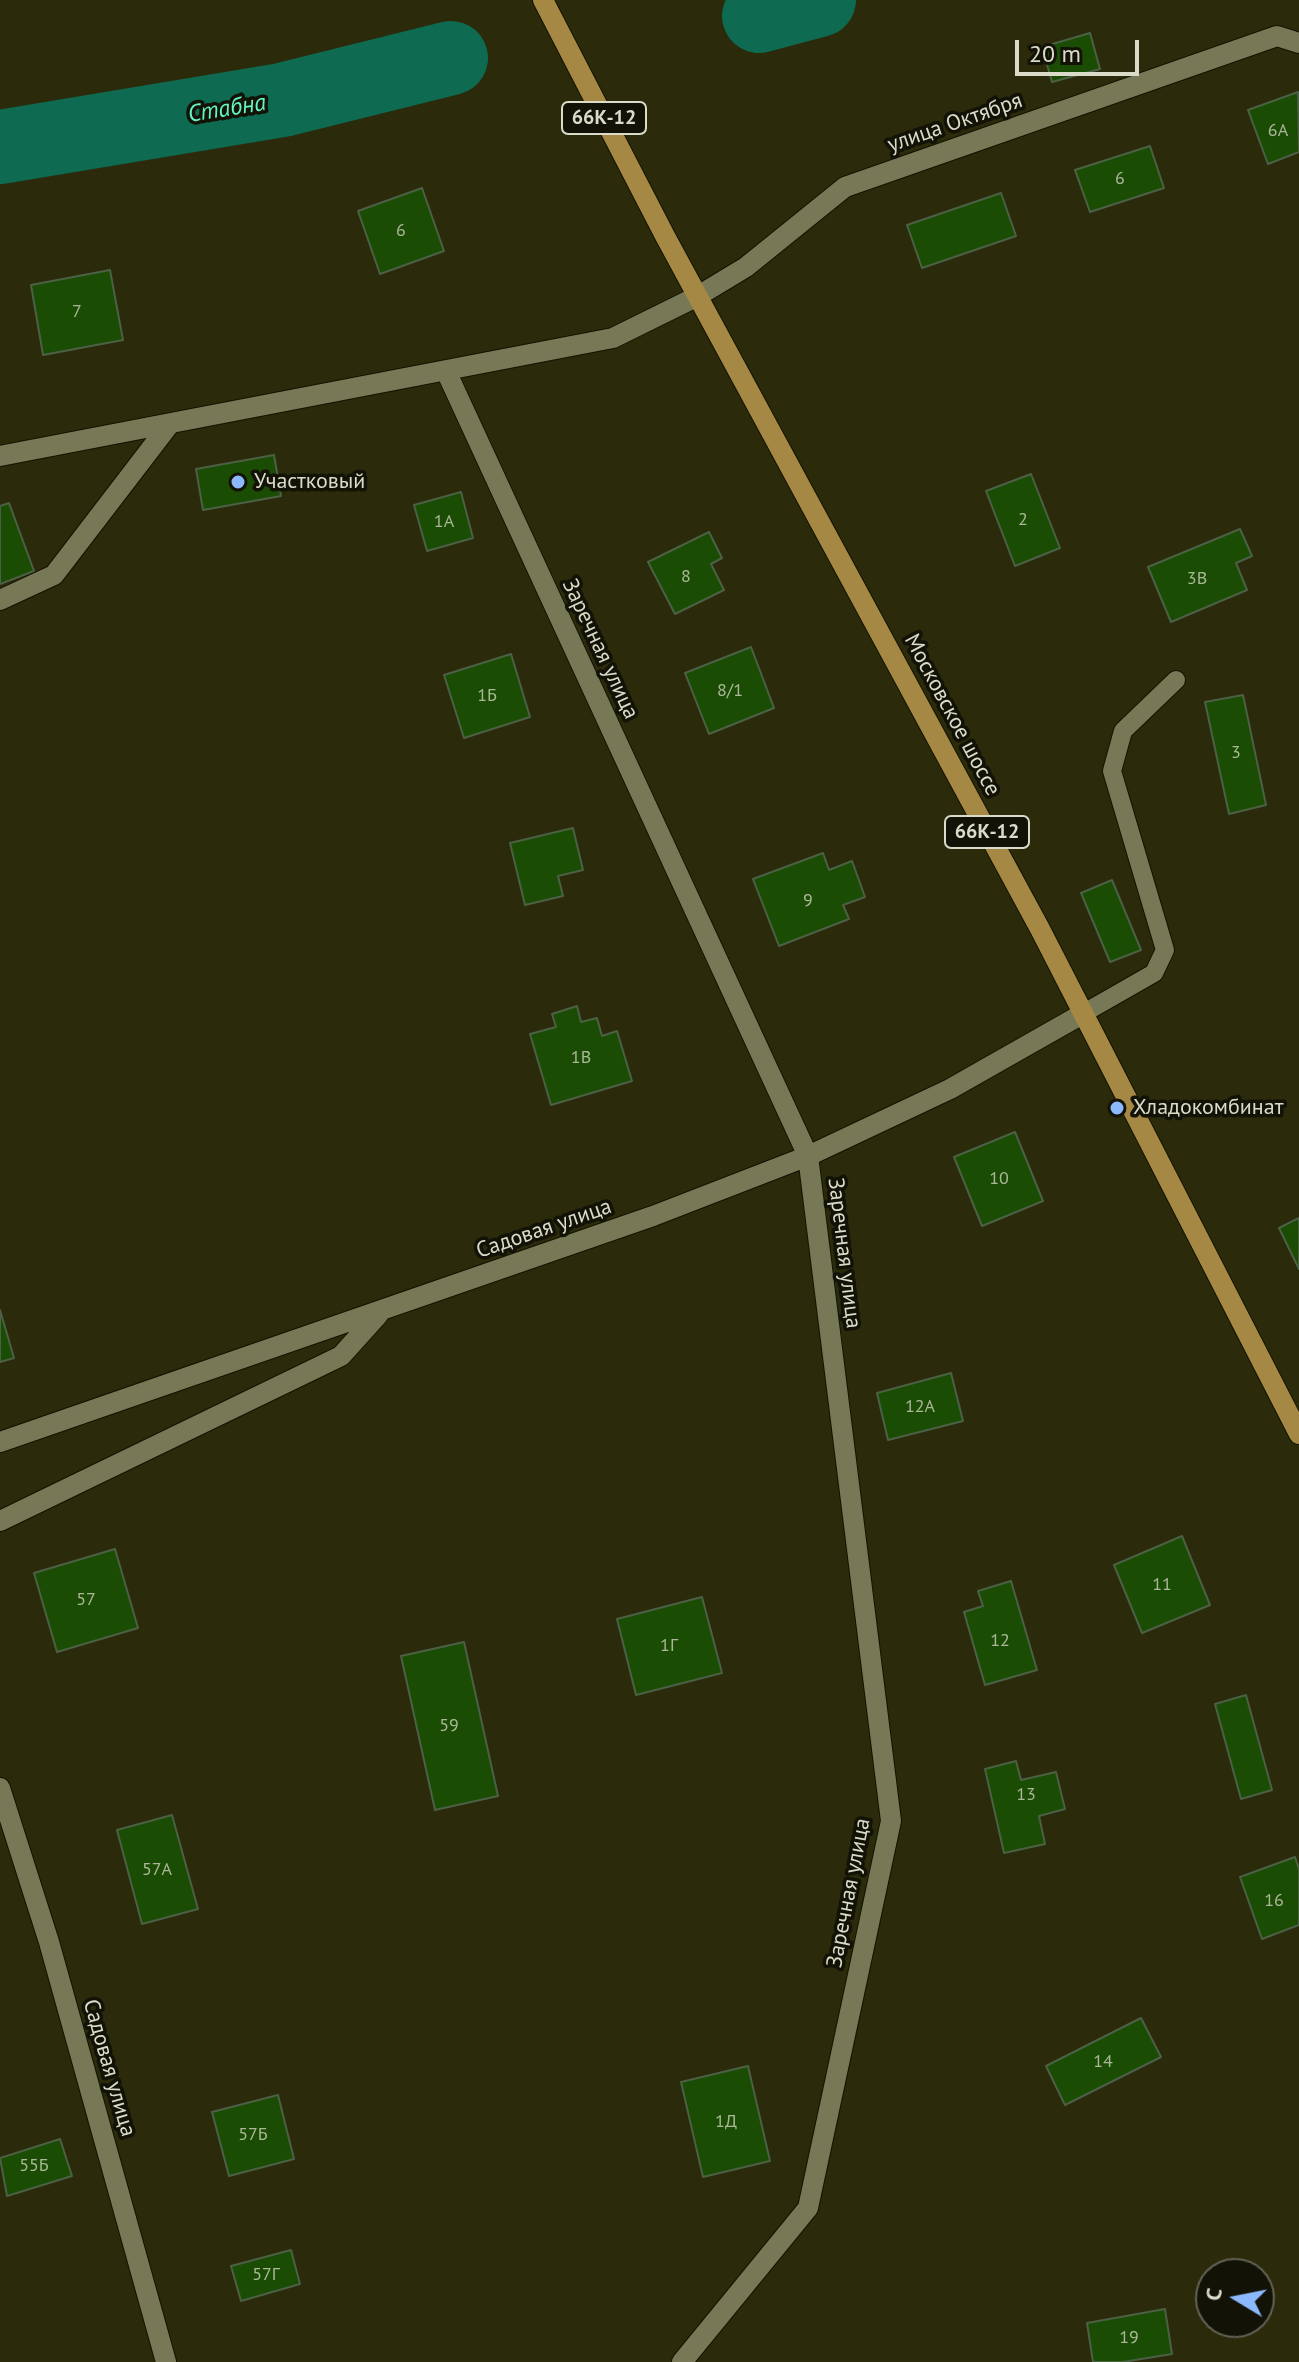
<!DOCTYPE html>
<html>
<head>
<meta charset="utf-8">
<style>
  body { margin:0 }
  #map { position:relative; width:1299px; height:2362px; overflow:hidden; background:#2b2a0b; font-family:"PT Sans",sans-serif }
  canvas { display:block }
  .north { position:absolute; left:1195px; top:2258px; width:80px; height:80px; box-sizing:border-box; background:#121206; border:2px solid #626254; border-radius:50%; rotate:280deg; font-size:22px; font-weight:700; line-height:32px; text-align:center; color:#dadbc9 }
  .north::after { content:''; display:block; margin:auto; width:28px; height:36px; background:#8bb9fc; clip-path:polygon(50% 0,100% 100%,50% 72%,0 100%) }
  .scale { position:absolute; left:1015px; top:40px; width:124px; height:36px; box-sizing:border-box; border:4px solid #dadbc9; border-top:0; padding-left:10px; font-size:24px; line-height:28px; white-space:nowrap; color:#dadbc9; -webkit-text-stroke:6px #121206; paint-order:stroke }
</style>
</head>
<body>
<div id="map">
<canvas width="1299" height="2362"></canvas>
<div class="north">С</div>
<div class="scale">20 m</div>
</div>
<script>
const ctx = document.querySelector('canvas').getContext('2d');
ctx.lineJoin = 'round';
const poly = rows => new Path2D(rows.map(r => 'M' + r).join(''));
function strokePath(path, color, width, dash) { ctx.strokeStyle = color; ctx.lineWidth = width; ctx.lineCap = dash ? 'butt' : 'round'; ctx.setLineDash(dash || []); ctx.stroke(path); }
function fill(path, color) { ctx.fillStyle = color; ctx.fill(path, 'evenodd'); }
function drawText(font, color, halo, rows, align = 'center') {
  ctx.font = font + ' "PT Sans",sans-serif'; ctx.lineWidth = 7; ctx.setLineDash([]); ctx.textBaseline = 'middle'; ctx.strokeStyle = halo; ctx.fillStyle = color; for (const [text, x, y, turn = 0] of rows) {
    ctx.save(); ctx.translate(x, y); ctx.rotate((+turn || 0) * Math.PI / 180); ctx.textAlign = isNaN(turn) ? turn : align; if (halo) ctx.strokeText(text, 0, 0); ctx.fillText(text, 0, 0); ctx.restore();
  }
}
strokePath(poly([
  [759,16,819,0],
  [0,147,282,100,451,58]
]), '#0e6a51', 74);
const building = poly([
  [1090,33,1100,69,1052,82,1042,47,1090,33],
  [1298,92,1299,152,1268,164,1248,110,1298,92],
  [1150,146,1164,188,1090,212,1075,170,1150,146],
  [422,188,444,251,380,274,358,211,422,188],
  [1001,193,1016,236,922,268,907,225,1001,193],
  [110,270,123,340,43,355,31,285,110,270],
  [274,455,281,496,203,510,196,469,274,455],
  [1031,474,1060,548,1015,566,986,491,1031,474],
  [461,492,473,538,427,551,414,505,461,492],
  [9,503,34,571,0,584,0,506,9,503],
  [1240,529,1252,556,1236,563,1247,590,1171,622,1148,567,1240,529],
  [709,532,722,558,711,564,724,590,675,614,648,562,709,532],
  [751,647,774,708,709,734,685,673,751,647],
  [511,654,530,717,464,738,444,675,511,654],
  [1243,695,1266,805,1229,814,1205,702,1243,695],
  [573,828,583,870,558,876,563,896,525,905,510,843,573,828],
  [823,853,829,870,852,861,865,897,843,905,849,919,779,946,753,879,823,853],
  [1112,880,1141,950,1110,962,1081,893,1112,880],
  [577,1006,581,1022,597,1018,602,1036,617,1031,632,1081,551,1105,530,1034,556,1027,552,1014,577,1006],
  [1015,1132,1043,1201,982,1226,954,1157,1015,1132],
  [1299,1218,1299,1269,1279,1228,1299,1218],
  [0,1310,14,1358,0,1362,0,1310],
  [951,1373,963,1421,888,1440,877,1393,951,1373],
  [1182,1536,1210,1605,1142,1633,1114,1565,1182,1536],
  [115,1549,138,1628,57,1652,34,1573,115,1549],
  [1011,1581,1037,1670,985,1685,964,1612,983,1606,978,1591,1011,1581],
  [702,1597,722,1673,636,1695,617,1619,702,1597],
  [464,1642,498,1796,435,1810,401,1656,464,1642],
  [1246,1695,1272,1790,1241,1799,1215,1704,1246,1695],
  [1016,1761,1021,1780,1056,1772,1065,1809,1039,1816,1045,1844,1004,1853,985,1769,1016,1761],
  [172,1815,198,1909,142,1924,117,1830,172,1815],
  [1295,1857,1299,1869,1299,1925,1262,1939,1240,1877,1295,1857],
  [1141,2018,1161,2057,1065,2105,1046,2066,1141,2018],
  [748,2066,770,2161,703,2177,681,2082,748,2066],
  [278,2095,294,2159,229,2176,212,2112,278,2095],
  [60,2139,72,2176,7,2196,0,2158,60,2139],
  [291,2250,300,2284,241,2301,231,2266,291,2250],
  [1165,2309,1172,2354,1123,2362,1093,2362,1087,2323,1165,2309]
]);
fill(building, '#1a4c03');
strokePath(building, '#4b6045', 2);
const service = poly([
  [1084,1013,1154,973,1165,950,1112,771,1123,731,1176,680]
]);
const minor = poly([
  [698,296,746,267,845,187,1277,36,1299,43],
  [446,371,808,1156,891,1821,808,2208,682,2362],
  [0,600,54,575,169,425],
  [0,1442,653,1216,808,1156,950,1089,1084,1013],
  [0,1521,341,1356,378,1315],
  [0,1788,49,1942,166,2362]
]);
const tertiary = poly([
  [0,456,613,338,698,296]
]);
const primary = poly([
  [543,0,665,236,1040,929,1299,1434]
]);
strokePath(service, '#131300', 20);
strokePath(minor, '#131300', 22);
strokePath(tertiary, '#131300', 22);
strokePath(primary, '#131300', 22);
strokePath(service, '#777856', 18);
strokePath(minor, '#777856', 20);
strokePath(tertiary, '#777856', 20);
strokePath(primary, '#a58843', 20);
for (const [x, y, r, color] of [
  [238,482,8,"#8bb9fc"],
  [1117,1108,8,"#8bb9fc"]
]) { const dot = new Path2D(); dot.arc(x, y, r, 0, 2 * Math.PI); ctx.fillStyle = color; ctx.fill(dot); strokePath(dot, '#121206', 3); }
drawText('18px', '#aab798', null, [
  ["6А",1278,131],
  ["6",1120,179],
  ["6",401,231],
  ["7",77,312],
  ["2",1023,520],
  ["1А",444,522],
  ["8",686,577],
  ["3В",1197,579],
  ["8/1",730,691],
  ["1Б",487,696],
  ["3",1236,753],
  ["9",808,901],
  ["1В",581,1058],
  ["10",999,1179],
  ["12А",920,1407],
  ["11",1162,1585],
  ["57",86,1600],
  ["12",1000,1641],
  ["1Г",669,1646],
  ["59",449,1726],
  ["13",1026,1795],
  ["57А",157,1870],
  ["16",1274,1901],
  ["14",1103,2062],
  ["1Д",726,2122],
  ["57Б",253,2135],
  ["55Б",34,2166],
  ["57Г",266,2275],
  ["19",1129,2338]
]);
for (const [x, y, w] of [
  [604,118,84],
  [987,832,84]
]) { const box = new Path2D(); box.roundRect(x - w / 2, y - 16, w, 32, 6); ctx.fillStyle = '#121206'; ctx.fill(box); strokePath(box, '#dadbc9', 2); }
drawText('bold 20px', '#dadbc9', null, [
  ["66К-12",604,118],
  ["66К-12",987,832]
]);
drawText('22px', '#dadbc9', '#121206', [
  ["улица Октября",955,123,-19],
  ["Заречная улица",600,649,65],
  ["Московское шоссе",952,715,62],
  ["Садовая улица",544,1229,-19],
  ["Заречная улица",844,1253,83],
  ["Заречная улица",849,1893,-79],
  ["Садовая улица",109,2068,74]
]);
drawText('22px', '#dadbc9', '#121206', [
  ["Участковый",254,482],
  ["Хладокомбинат",1133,1108]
], 'left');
drawText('italic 24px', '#63f5c6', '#121206', [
  ["Стабна",227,109,-9]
]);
</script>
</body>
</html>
